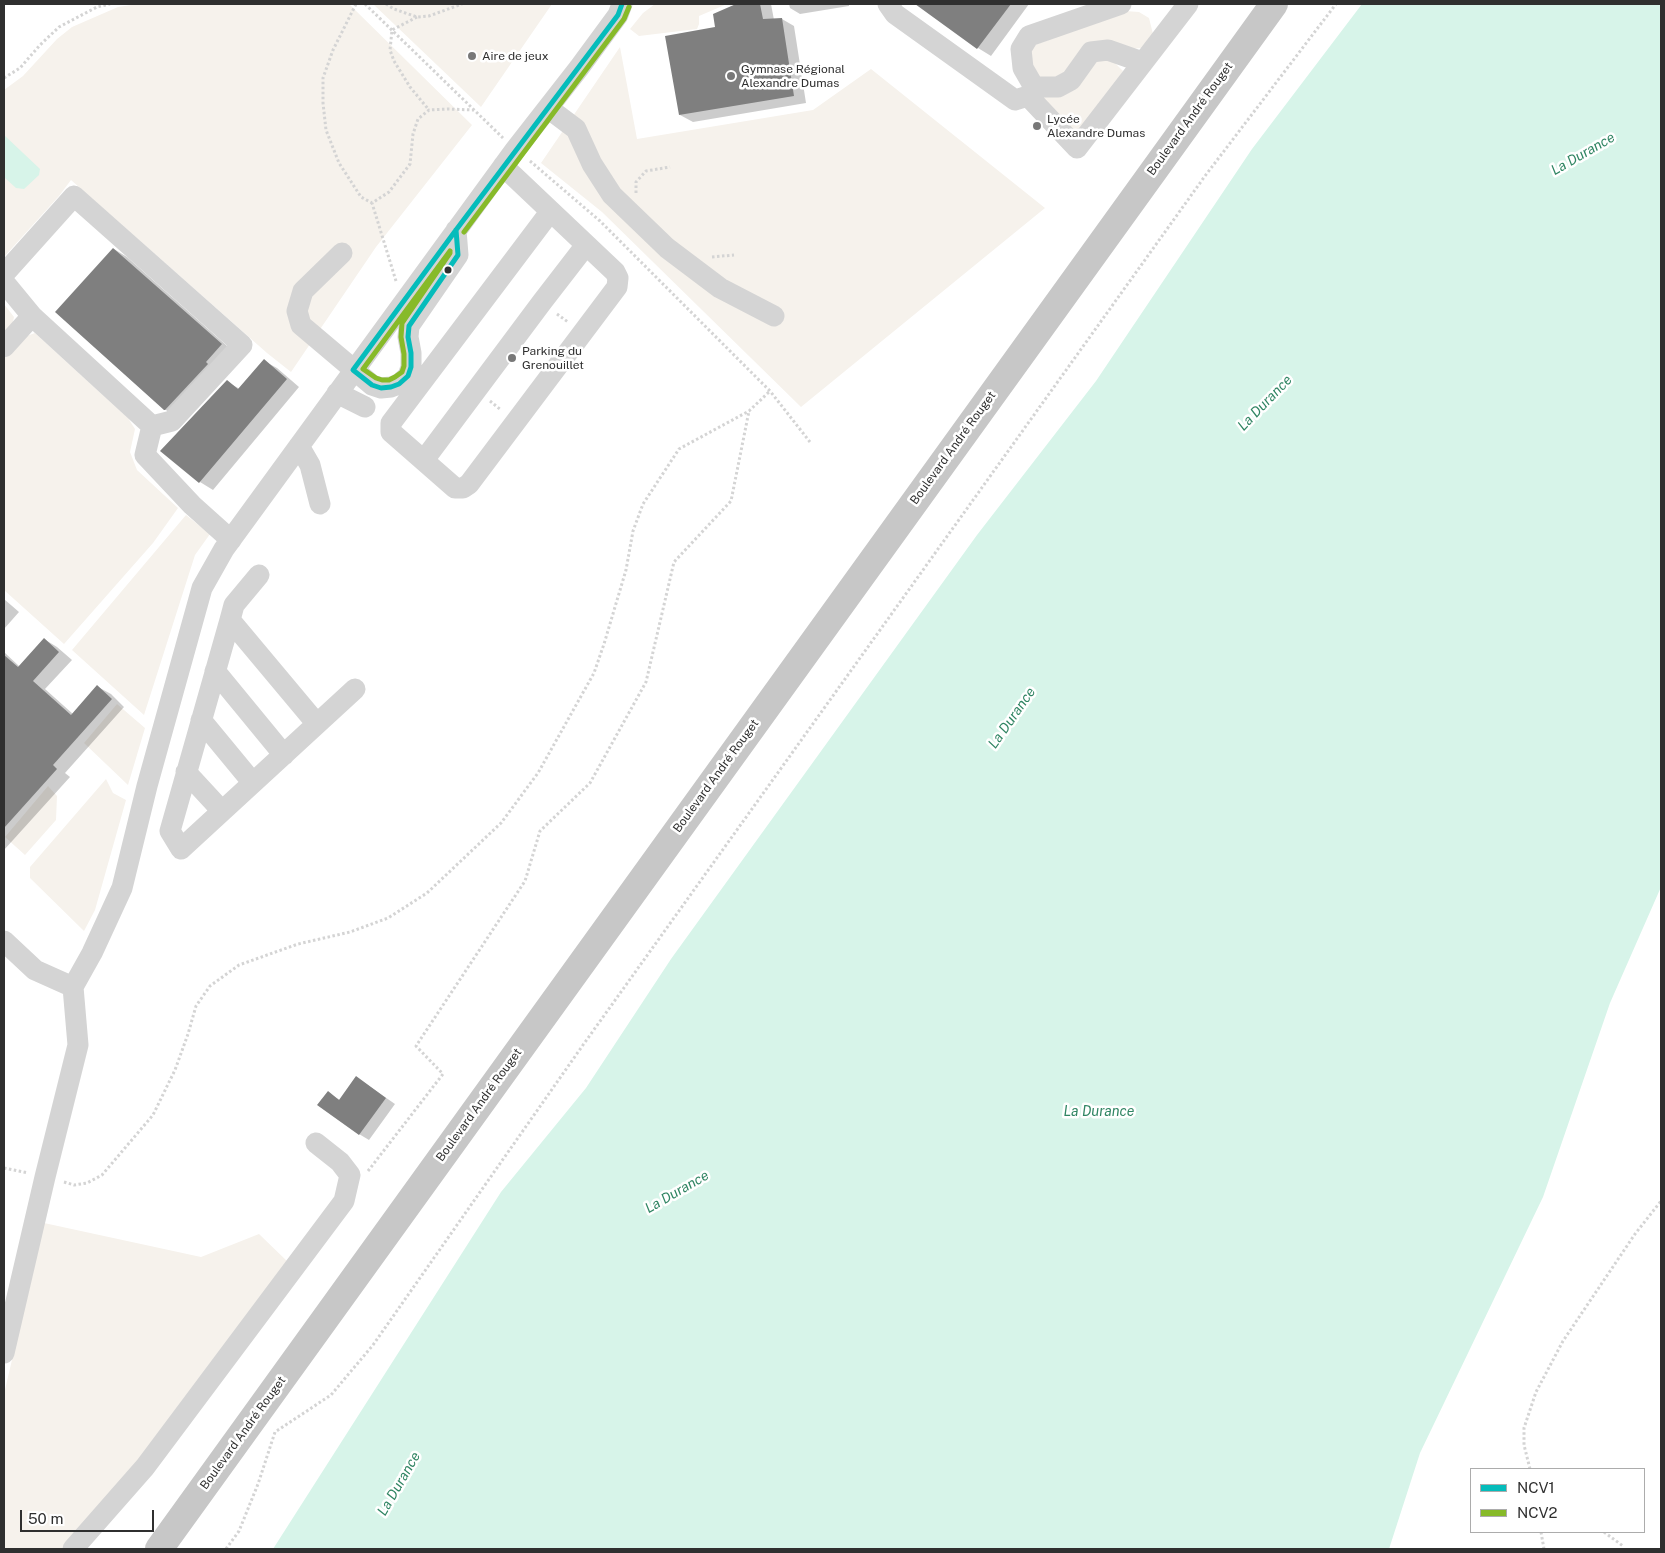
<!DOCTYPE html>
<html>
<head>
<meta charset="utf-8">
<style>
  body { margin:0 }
  #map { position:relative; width:1665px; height:1553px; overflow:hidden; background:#fff; font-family:"Public Sans",sans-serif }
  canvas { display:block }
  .frame { position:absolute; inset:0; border:5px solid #2f2f2f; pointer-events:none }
  .legend { position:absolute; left:1470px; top:1468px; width:175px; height:65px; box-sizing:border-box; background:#fff; border:1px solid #acacac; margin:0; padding:6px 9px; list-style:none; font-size:15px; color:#2f2f2f }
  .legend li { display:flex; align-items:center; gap:10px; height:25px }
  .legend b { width:25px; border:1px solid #acacac }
  .scale { position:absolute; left:20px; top:1510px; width:134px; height:22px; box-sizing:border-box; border:2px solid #2f2f2f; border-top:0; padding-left:6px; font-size:15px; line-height:18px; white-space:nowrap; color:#2f2f2f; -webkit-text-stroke:4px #fff; paint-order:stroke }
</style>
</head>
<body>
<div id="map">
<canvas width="1665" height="1553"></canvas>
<div class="frame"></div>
<ul class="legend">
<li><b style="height:6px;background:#05bcbb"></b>NCV1</li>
<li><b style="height:6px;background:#87ba29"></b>NCV2</li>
</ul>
<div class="scale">50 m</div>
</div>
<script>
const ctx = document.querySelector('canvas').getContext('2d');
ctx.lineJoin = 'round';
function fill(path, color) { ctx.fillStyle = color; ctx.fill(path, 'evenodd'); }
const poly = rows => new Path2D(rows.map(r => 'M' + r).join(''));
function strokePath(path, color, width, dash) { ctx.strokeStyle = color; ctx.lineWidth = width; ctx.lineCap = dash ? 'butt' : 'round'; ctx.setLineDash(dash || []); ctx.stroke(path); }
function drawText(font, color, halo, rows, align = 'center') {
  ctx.font = font + ' "Public Sans",sans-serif'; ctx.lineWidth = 5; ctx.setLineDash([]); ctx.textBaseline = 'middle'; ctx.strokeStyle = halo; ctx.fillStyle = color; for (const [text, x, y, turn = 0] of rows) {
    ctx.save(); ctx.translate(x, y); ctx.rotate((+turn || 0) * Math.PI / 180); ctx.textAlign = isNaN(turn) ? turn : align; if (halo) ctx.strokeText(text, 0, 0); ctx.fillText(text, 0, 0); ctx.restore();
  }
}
fill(poly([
  [138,4,349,4,472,125,376,247,291,372,267,353,71,180,59,196,4,257,4,90,23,76,57,39,72,27,118,7],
  [373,4,552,4,481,107],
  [655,4,727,4,699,16,699,24,697,29,639,36,630,29,643,13],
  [1125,11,1139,12,1149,18,1153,34,1141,48,1131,49,1116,45,1065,76,1042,79,1035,74,1028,55,1035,45],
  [620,47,637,139,813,110,871,69,1045,208,801,407,602,212,541,163],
  [1095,54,1110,58,1123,71,1085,127,1074,132,1034,98],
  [4,304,14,317,12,326,4,334],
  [35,333,128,418,135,429,130,452,137,470,178,508,153,543,64,644,4,590,4,359,24,337],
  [186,515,210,534,195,555,144,715,72,650],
  [117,704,145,728,128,785,84,743],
  [106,779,113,793,126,800,95,910,84,931,30,878,30,867],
  [48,786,57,796,56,820,25,855,5,837],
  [44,1223,201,1257,259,1234,288,1262,150,1451,68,1549,4,1549,4,1394]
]), '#f6f2ec');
fill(poly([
  [1362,4,1661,4,1661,887,1610,1003,1543,1197,1420,1453,1389,1549,273,1549,501,1192,586,1088,671,959,977,535,1096,381,1252,149],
  [4,135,40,169,39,175,24,189,16,188,4,177]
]), '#d7f4e9');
fill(poly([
  [739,4,771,4,774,20,782,19,794,26,806,103,693,122,680,115,716,28,715,15],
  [789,4,849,4,849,6,800,14,790,8],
  [921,4,1029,4,991,56,978,48,920,6],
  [114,249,127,257,235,353,178,417,164,409],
  [264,361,277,368,299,387,213,490,200,482,227,382,240,389],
  [4,599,19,612,4,629],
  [44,639,57,647,72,660,45,689,73,714,98,687,111,694,124,707,65,773,70,777,4,850,4,652,20,667],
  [356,1077,395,1104,369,1140,359,1134,328,1093,340,1100]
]), '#0003');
fill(poly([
  [736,4,760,4,763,19,782,18,794,96,679,115,665,36,715,27,713,14],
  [915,4,1011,4,977,49],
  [113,248,222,344,206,362,208,364,165,410,164,410,55,312],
  [264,359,287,379,199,483,160,451,227,380,238,389],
  [44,638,59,652,33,681,71,715,97,685,112,699,53,765,57,769,4,828,4,655,18,667],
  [356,1076,386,1098,359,1135,317,1105,328,1091,339,1100]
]), '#7f7f7f');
strokePath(poly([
  [356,4,333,50,323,78,323,103,326,130,339,163,361,197,372,203],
  [365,4,503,138],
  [386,4,394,9,417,17,429,16,462,4],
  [417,17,392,30,390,50,394,61,410,87,429,110],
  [4,78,20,68,40,45,59,27,97,7,110,4],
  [530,161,600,221,770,391,810,442],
  [636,193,636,182,646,171,670,167],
  [712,257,734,255],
  [396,281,372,203,389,192,410,164,413,134,418,119,429,110,448,109,474,110],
  [557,314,568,322],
  [490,401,501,410],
  [4,1168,28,1173],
  [368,1171,443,1074,416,1046,525,881,540,831,590,783,646,682,674,562,731,501,749,411],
  [64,1182,74,1185,87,1183,102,1175,153,1115,175,1070,188,1034,196,1006,210,986,239,965,298,944,350,932,388,918,427,893,501,823,538,773,594,673,604,644,626,570,633,531,643,504,679,449,749,411,770,391],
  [1530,1469,1524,1445,1524,1428,1536,1392,1563,1341,1635,1234,1661,1201],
  [1541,1532,1544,1549],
  [1604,1532,1623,1546],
  [226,1549,239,1531,258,1484,275,1432,331,1395,373,1345,583,1045,1205,176,1336,4]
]), '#d4d4d4', 3, [2.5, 2.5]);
strokePath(poly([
  [888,4,895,14,1015,100,1028,96,1034,87,1023,68,1021,49,1029,36,1121,4],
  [1034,87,1058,87,1071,80,1091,52,1108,50,1142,62],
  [1028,96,1077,148,1188,4],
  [548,108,576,129,592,164,612,195,667,248,720,288,774,316],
  [503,166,615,272,618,278,617,287,469,484,463,488,455,488,391,432,391,423,550,212],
  [342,253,303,291,297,311,301,325,372,385,381,388,391,387,399,384,408,376,411,367,411,353,408,337,409,326,458,255,456,230],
  [4,274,74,196,242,345,172,421,152,426],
  [4,282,32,316],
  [4,347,32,316,152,426,145,455,192,505,231,540],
  [337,393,365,407],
  [299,446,310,465,320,504],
  [424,460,542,302,586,245],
  [259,575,234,605,230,620,170,831,181,849,355,689],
  [230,620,317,724],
  [215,671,284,755],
  [201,720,253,783],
  [186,772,222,811],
  [4,941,35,970,73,987,78,1045,45,1177,4,1353],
  [73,987,92,953,122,888,147,786,202,588,224,549,515,150,579,68,618,15,622,4],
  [73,1549,145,1467,344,1201,350,1175,340,1162,316,1143]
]), '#d4d4d4', 21);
strokePath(poly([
  [159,1549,1274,4]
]), '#c7c7c7', 28);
strokePath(poly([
  [456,230,458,255,409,326,408,337,411,353,411,367,408,376,399,384,391,387,381,388,372,385,353,370,456,230],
  [456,230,618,15,622,4]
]), '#05bcbb', 5);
strokePath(poly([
  [464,232,624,19,629,7],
  [450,251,450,253,402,323,401,337,404,354,404,366,402,372,395,377,389,380,382,380,376,378,363,369,450,251]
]), '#87ba29', 5);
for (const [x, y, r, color] of [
  [472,56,5,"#787878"],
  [731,76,5,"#787878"],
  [1037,126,5,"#787878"],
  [448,270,4.5,"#2f2f2f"],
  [512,358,5,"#787878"]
]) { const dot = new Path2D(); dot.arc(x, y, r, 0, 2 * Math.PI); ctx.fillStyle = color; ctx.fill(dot); strokePath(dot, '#fff', 2); }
drawText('12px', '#2f2f2f', '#fff', [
  ["Aire de jeux",482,56],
  ["Gymnase Régional",741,69],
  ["Alexandre Dumas",741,83],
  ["Lycée",1047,119],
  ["Alexandre Dumas",1047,133],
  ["Parking du",522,351],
  ["Grenouillet",522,365]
], 'left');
drawText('12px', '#2f2f2f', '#fff', [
  ["Boulevard André Rouget",1190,119,-54],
  ["Boulevard André Rouget",953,448,-54],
  ["Boulevard André Rouget",716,776,-54],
  ["Boulevard André Rouget",479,1105,-54],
  ["Boulevard André Rouget",243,1433,-54]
]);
drawText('italic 14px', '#308563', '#fff', [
  ["La Durance",1583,154,-30],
  ["La Durance",1265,403,-46],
  ["La Durance",1012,718,-55],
  ["La Durance",1099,1112],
  ["La Durance",677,1192,-30],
  ["La Durance",399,1484,-60]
]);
</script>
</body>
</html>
